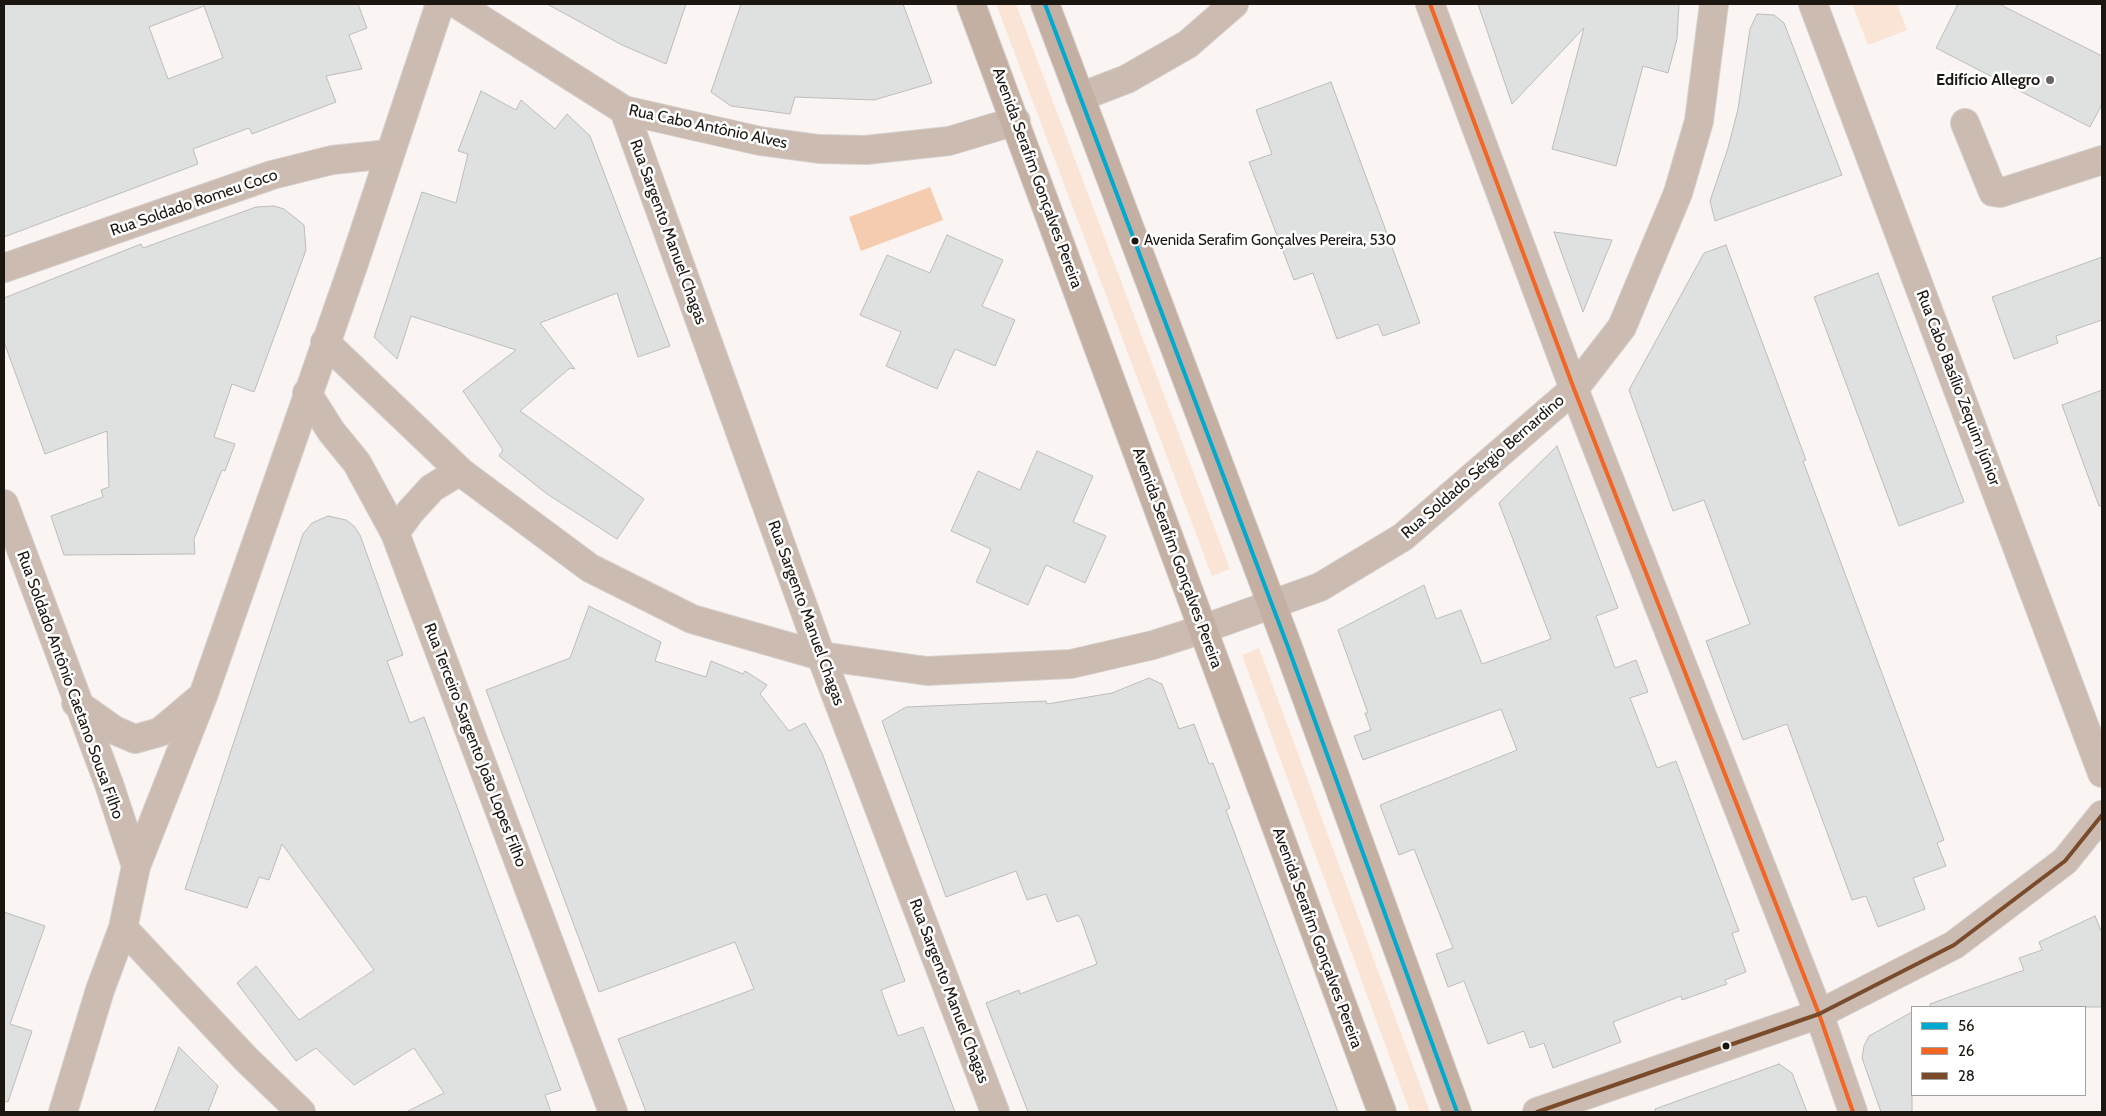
<!DOCTYPE html>
<meta charset="utf-8">
<style>
body{margin:0}
#map{position:relative;width:2106px;height:1116px;overflow:hidden;background:#faf5f2;font-family:Cabin,sans-serif}
canvas{display:block}
.frame{position:absolute;inset:0;border:5px solid #1c1611;pointer-events:none}
.legend{position:absolute;left:1911px;top:1006px;width:175px;height:90px;box-sizing:border-box;background:#fff;border:1px solid #a4a2a0;margin:0;padding:6px 9px;list-style:none;font-size:15px;color:#1c1611}
.legend li{display:flex;align-items:center;gap:10px;height:25px}
.legend b{width:25px;border:1px solid #a4a2a0}
</style>
<div id="map">
<canvas width="2106" height="1116"></canvas>
<div class="frame"></div>
<ul class="legend">
<li><b style="height:6px;background:#00a9ce"></b>56</li>
<li><b style="height:6px;background:#f26522"></b>26</li>
<li><b style="height:6px;background:#7a4b2a"></b>28</li>
</ul>
</div>
<script>
const c = document.querySelector('canvas').getContext('2d');
c.lineJoin = 'round';
function fillPath(path, color) { c.fillStyle = color; c.fill(path, 'evenodd'); }
const shape = rows => new Path2D(rows.map(r => 'M' + r).join(''));
function strokePath(path, color, width, dash) { c.strokeStyle = color; c.lineWidth = width; c.lineCap = dash ? 'butt' : 'round'; c.setLineDash(dash || []); c.stroke(path); }
function label(font, color, halo, rows, align = 'center') {
  c.font = font + ' Cabin,sans-serif'; c.lineWidth = 5; c.setLineDash([]); c.textBaseline = 'middle'; c.strokeStyle = halo; c.fillStyle = color; for (const [text, x, y, turn = 0] of rows) {
    c.save(); c.translate(x, y); c.rotate((+turn || 0) * Math.PI / 180); c.textAlign = isNaN(turn) ? turn : align; if (halo) c.strokeText(text, 0, 0); c.fillText(text, 0, 0); c.restore();
  }
}
const green = shape([
 [996,4,1016,4,1230,569,1212,576],
 [1852,4,1897,4,1907,30,1868,45],
 [1259,648,1430,1112,1410,1112,1242,655]
]);
const water = shape([
 [930,187,943,220,861,251,849,217]
]);
const building = shape([
 [4,4,358,4,367,28,349,35,362,69,326,76,336,102,252,134,249,128,193,149,198,164,4,237,4,4],
 [204,6,223,58,168,79,149,27,204,6],
 [547,4,686,4,666,64,622,45,547,4],
 [741,4,903,4,932,83,874,100,795,97,790,114,731,106,711,92,741,4],
 [1478,4,1679,4,1677,39,1668,73,1643,66,1616,166,1552,149,1584,28,1512,104,1478,4],
 [1958,4,1999,4,2102,56,2102,104,2090,127,1936,48,1958,4],
 [1757,14,1774,15,1784,23,1842,175,1715,221,1710,201,1728,148,1738,109,1750,29,1757,14],
 [1331,82,1420,323,1383,336,1378,324,1337,339,1313,273,1294,280,1249,162,1272,154,1256,110,1331,82],
 [481,91,516,110,521,100,555,129,567,114,590,136,670,346,638,357,617,293,540,323,575,369,570,368,520,411,644,499,617,539,547,494,499,456,503,450,463,391,516,350,411,316,397,359,374,337,422,192,456,203,468,154,458,151,481,91],
 [274,206,284,209,304,225,306,250,254,392,232,384,214,437,235,444,225,471,222,470,194,539,195,554,64,555,51,516,103,497,101,490,109,487,107,431,45,454,4,342,4,298,141,244,143,248,256,207,274,206],
 [1554,232,1612,240,1583,312,1554,232],
 [947,235,1003,260,982,306,1015,320,995,366,955,349,937,389,886,366,901,332,860,315,887,255,930,273,947,235],
 [1726,245,1806,460,1803,461,1944,840,1937,843,1946,866,1913,878,1925,909,1878,927,1866,896,1852,900,1787,724,1743,740,1706,641,1750,624,1704,500,1673,511,1629,390,1704,253,1726,245],
 [2102,257,2102,320,2056,336,2058,343,2014,359,1992,297,2102,257],
 [1878,273,1964,502,1899,526,1814,297,1878,273],
 [2102,390,2102,506,2099,506,2062,405,2102,390],
 [1557,446,1618,608,1596,616,1615,668,1636,660,1648,692,1630,698,1657,768,1676,761,1739,931,1732,933,1746,972,1725,980,1727,984,1682,1000,1681,996,1613,1022,1621,1042,1553,1068,1544,1043,1530,1048,1524,1031,1488,1044,1464,981,1448,987,1436,954,1453,948,1414,849,1399,855,1380,805,1517,750,1501,709,1363,760,1354,736,1371,730,1365,713,1368,713,1338,630,1424,585,1436,619,1461,610,1482,664,1551,639,1499,503,1557,446],
 [1037,451,1093,476,1073,522,1106,536,1085,583,1046,565,1028,605,976,582,991,549,951,531,978,471,1020,490,1037,451],
 [328,516,346,520,354,526,360,535,403,655,387,661,410,723,424,717,561,1090,545,1095,551,1112,406,1112,444,1093,414,1048,354,1085,316,1048,296,1061,237,983,256,966,299,1020,374,970,282,844,269,880,259,877,247,908,185,889,303,534,312,523,328,516],
 [589,606,661,642,655,661,706,677,711,661,743,674,745,671,767,685,760,694,789,731,805,723,822,753,905,981,881,990,898,1036,923,1027,955,1112,646,1112,618,1039,754,989,735,942,599,992,486,690,570,658,589,606],
 [1149,678,1162,684,1179,729,1194,724,1209,764,1213,763,1230,808,1226,810,1338,1112,1028,1112,986,1003,1019,990,1020,994,1097,964,1081,919,1078,915,1057,922,1046,894,1027,900,1016,871,946,897,882,721,906,707,1046,701,1047,704,1112,693,1149,678],
 [4,912,45,926,10,1024,32,1031,8,1102,4,1101,4,912],
 [2095,916,2102,933,2102,1007,1930,1007,1930,1004,2024,970,2019,958,2042,950,2039,942,2095,916],
 [1912,1012,1912,1112,1881,1112,1862,1058,1864,1046,1869,1036,1912,1012],
 [179,1047,218,1086,208,1112,154,1112,179,1047],
 [1779,1064,1792,1073,1807,1112,1655,1112,1655,1109,1779,1064]
]);
const minor = shape([
 [457,4,624,110,760,141,819,149,866,150,949,141,1016,121],
 [1430,4,1574,389,1819,1014,1853,1112],
 [1813,4,2102,773],
 [1080,97,1127,79,1188,44,1234,4],
 [624,110,821,656,995,1112],
 [1965,123,1993,192,2000,193,2102,160],
 [4,268,272,175,332,160,389,154],
 [325,342,462,473,590,568,692,619,821,656,927,671,1071,664,1153,645,1203,629,1320,587,1403,537,1574,389,1622,327,1678,193,1699,121,1714,4],
 [307,393,331,431,357,463,395,533,613,1112],
 [4,504,109,784,136,866],
 [395,533,410,512,432,488,455,474,462,473],
 [76,703,114,730,135,739,160,732,199,699],
 [123,928,246,1059,301,1112],
 [63,1112,100,990,123,928,136,866,203,696,353,266,440,4],
 [1537,1112,1819,1014,1954,945,2065,861,2102,815]
]);
const major = shape([
 [971,4,1382,1112],
 [1045,4,1288,647,1457,1112]
]);
const bus1 = shape([
 [1045,4,1288,647,1457,1112]
]);
const bus2 = shape([
 [1430,4,1574,389,1819,1014,1853,1112]
]);
const bus3 = shape([
 [1537,1112,1819,1014,1954,945,2065,861,2102,815]
]);
const markers = [
 [2050,80,5,"#6a6460"],
 [1135,241,4.5,"#1c1611"],
 [1726,1046,4.5,"#1c1611"]
];
const busNames = [
 ["Avenida Serafim Gonçalves Pereira, 530",1144,241]
];
const poiNames = [
 ["Edifício Allegro",2040,80]
];
const streetNames = [
 ["Rua Cabo Antônio Alves",708,127,12],
 ["Avenida Serafim Gonçalves Pereira",1037,178,70],
 ["Rua Soldado Romeu Coco",194,203,-19],
 ["Rua Sargento Manuel Chagas",668,232,70],
 ["Rua Cabo Basílio Zequim Júnior",1958,388,69],
 ["Rua Soldado Sérgio Bernardino",1483,467,-41],
 ["Avenida Serafim Gonçalves Pereira",1177,558,70],
 ["Rua Sargento Manuel Chagas",806,613,70],
 ["Rua Soldado Antônio Caetano Sousa Filho",70,685,70],
 ["Rua Terceiro Sargento João Lopes Filho",475,745,69],
 ["Avenida Serafim Gonçalves Pereira",1317,938,70],
 ["Rua Sargento Manuel Chagas",949,991,69]
];
fillPath(green, '#fae4d6');
fillPath(water, '#f6ccb1');
fillPath(building, '#dee1df');
strokePath(building, '#bbbdbc', 1);
strokePath(minor, '#d6d1cf', 30);
strokePath(major, '#d6d1cf', 30);
strokePath(minor, '#cbbbb1', 28);
strokePath(major, '#c3b0a3', 28);
strokePath(bus1, '#00a9ce', 4);
strokePath(bus2, '#f26522', 4);
strokePath(bus3, '#7a4b2a', 4);
for (const [x, y, r, color] of markers) { const dot = new Path2D(); dot.arc(x, y, r, 0, 2 * Math.PI); c.fillStyle = color; c.fill(dot); strokePath(dot, '#fff', 2); }
label('15px', '#1c1611', '#fff', busNames, 'left');
label('bold 16px', '#1c1611', '#fff', poiNames, 'right');
label('16px', '#1c1611', '#fff', streetNames);
</script>
